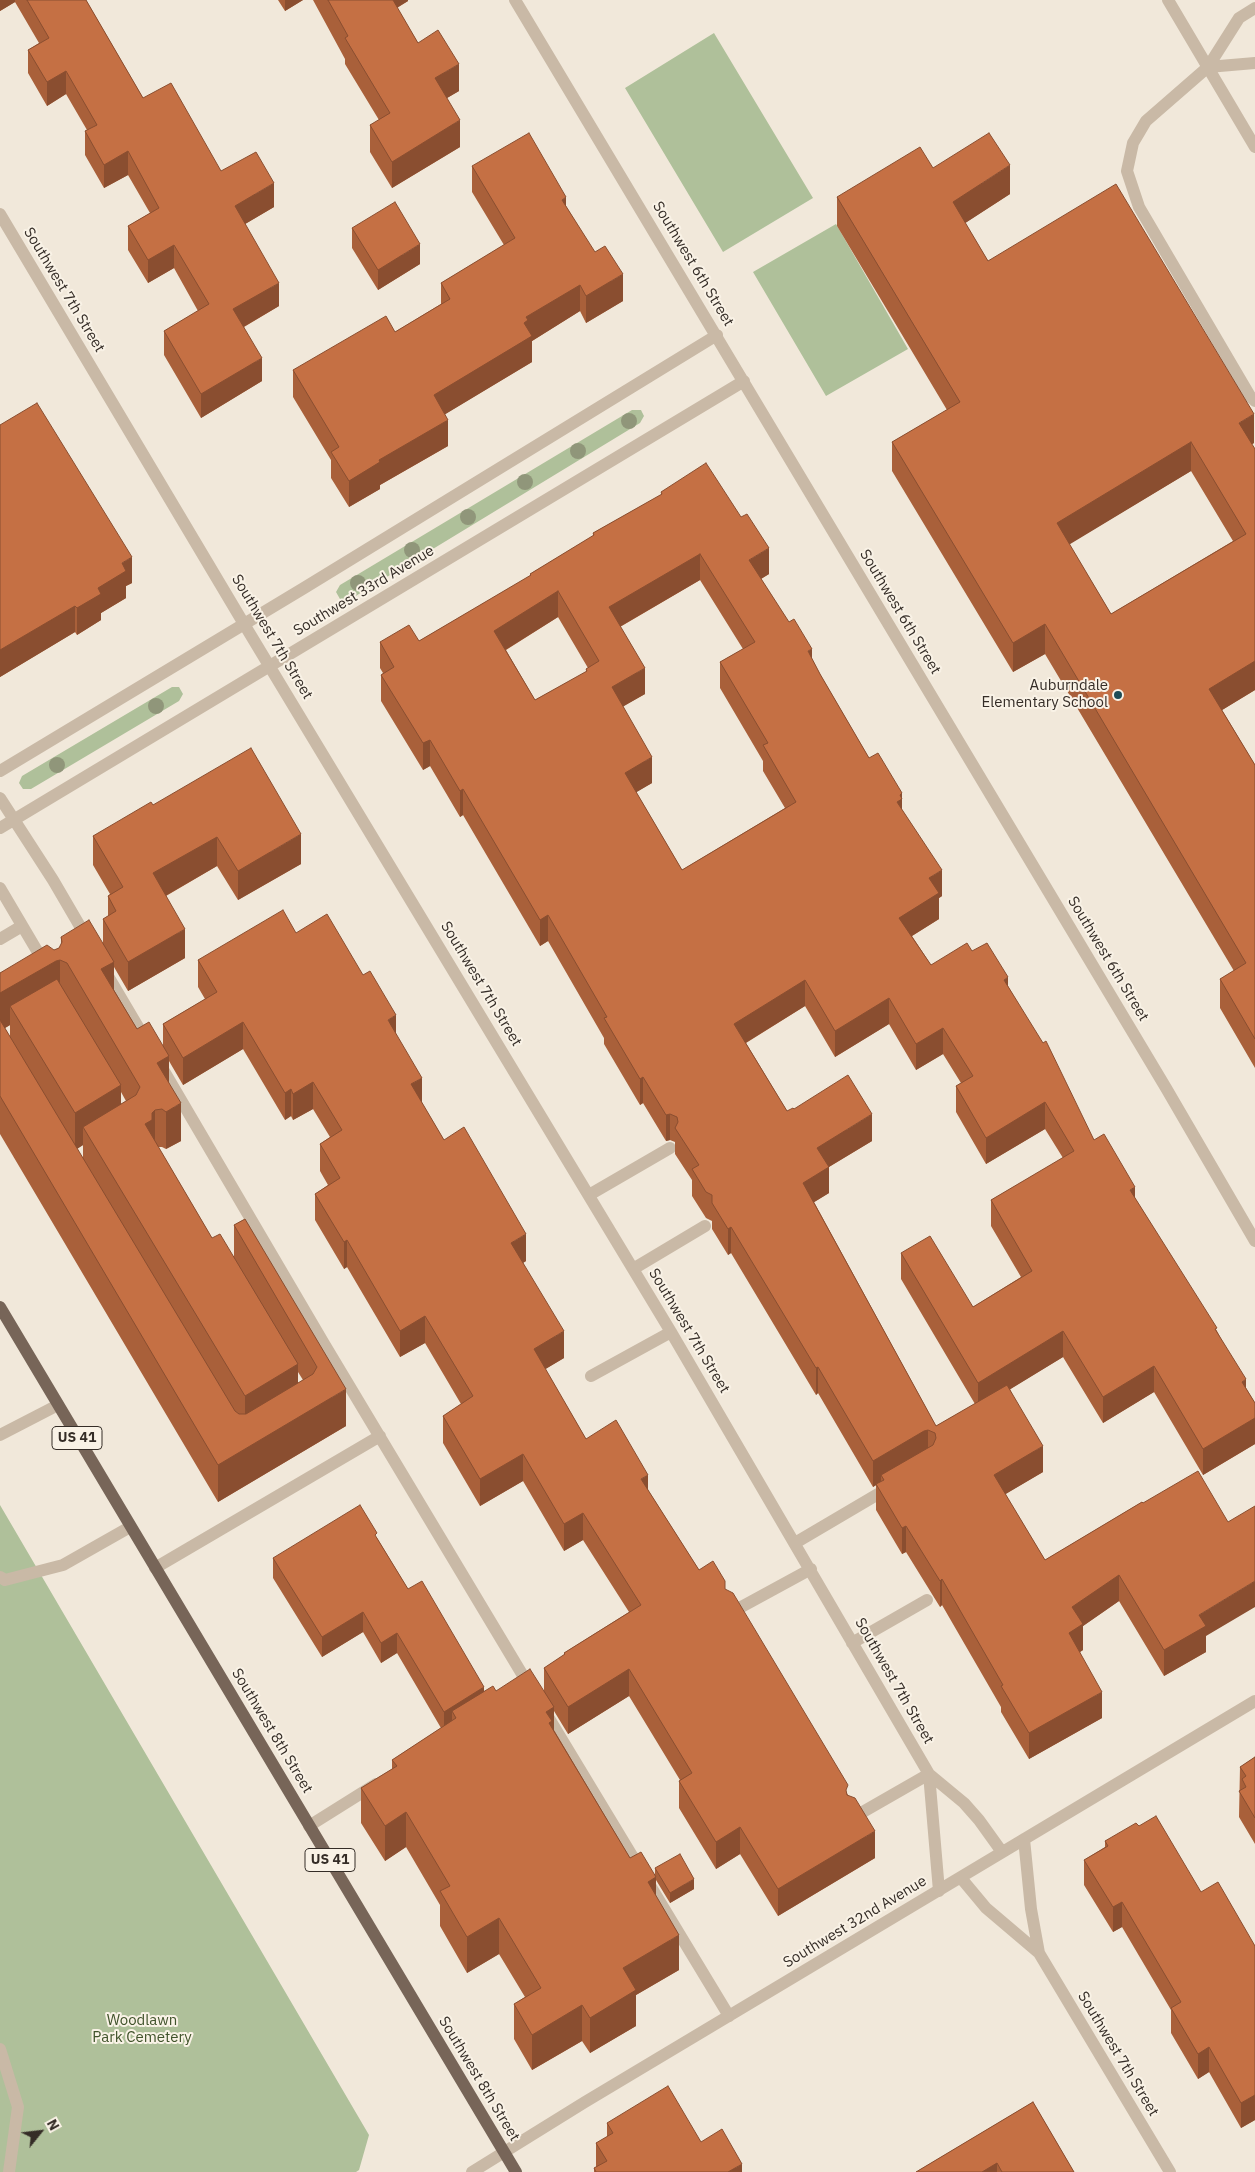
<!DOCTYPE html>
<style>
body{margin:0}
#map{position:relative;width:1255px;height:2172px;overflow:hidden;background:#f1e8da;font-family:"IBM Plex Sans",sans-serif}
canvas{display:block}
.north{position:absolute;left:15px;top:2107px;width:50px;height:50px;-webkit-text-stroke:4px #f9f2e6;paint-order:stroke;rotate:61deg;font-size:14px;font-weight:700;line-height:20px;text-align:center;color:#352d27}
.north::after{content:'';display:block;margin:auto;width:18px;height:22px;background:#352d27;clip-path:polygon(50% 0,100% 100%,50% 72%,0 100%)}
</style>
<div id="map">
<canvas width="1255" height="2172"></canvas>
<div class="north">N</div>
</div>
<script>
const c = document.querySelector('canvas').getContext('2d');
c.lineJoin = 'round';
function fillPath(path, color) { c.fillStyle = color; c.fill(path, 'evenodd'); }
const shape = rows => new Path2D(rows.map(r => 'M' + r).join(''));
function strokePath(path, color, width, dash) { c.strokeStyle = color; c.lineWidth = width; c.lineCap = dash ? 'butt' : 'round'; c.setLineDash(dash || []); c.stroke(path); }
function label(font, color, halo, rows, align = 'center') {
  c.font = font + ' "IBM Plex Sans",sans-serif'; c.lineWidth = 4; c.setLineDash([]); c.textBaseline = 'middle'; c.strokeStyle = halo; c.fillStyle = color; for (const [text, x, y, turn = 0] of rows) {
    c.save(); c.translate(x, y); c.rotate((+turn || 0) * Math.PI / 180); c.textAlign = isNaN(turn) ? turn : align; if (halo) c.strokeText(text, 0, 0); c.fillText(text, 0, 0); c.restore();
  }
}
const green = shape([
 [714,33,813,198,723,252,625,88],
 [836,224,908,349,826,396,753,272],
 [632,410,641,410,644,416,640,423,349,600,340,599,336,592,340,585],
 [172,687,179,687,183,694,179,701,31,789,23,789,19,783,22,776],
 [0,1505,369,2135,359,2170,356,2172,0,2172]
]);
const minor = shape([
 [515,0,1166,1088,1255,1241],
 [1168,0,1255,147],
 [1255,8,1239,18,1208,67,1146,121,1133,143,1127,171,1139,207,1250,396,1255,401],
 [1208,67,1255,63],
 [0,214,244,624,671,1332,929,1774,964,1803,979,1820,1002,1852],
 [0,771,304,588,717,335],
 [0,798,53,880,88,940],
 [0,828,744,381],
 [0,888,46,966],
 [0,939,22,926],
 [105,971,147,1042],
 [161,1066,323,1342,531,1689],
 [589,1195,670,1148],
 [633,1269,705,1226],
 [591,1376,671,1332],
 [0,1435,58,1405],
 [795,1543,890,1487],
 [155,1568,380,1436],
 [0,1577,5,1580,63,1565,130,1527],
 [732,1612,811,1569],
 [852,1643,927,1600],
 [544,1710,729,2016],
 [929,1774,939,1891],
 [854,1817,929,1774],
 [309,1826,376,1784],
 [1024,1839,1031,1909,1039,1953],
 [961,1878,986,1908,1039,1953,1170,2172],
 [0,2049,18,2107,9,2172],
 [472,2172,585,2102,1255,1701]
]);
const major = shape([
 [0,1307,516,2172]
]);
const trees = [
 [629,421],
 [578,451],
 [525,482],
 [468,517],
 [412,550],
 [358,583],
 [156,706],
 [57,765]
];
const wall = shape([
 [0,0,86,0,143,98,221,171,274,207,245,224,279,306,244,327,262,381,201,418,164,355,164,331,198,311,174,268,148,283,128,250,128,226,150,213,128,175,104,188,85,155,85,131,87,130,66,94,47,106,28,73,28,50,39,43,15,2,0,11],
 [278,0,303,0,285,11],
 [313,0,408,0,408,1,397,8,418,43,459,91,447,98,460,147,392,188,370,152,370,125,379,120,345,64,345,59],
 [472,166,566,206,623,301,586,323,580,311,532,341,532,362,445,414,448,446,380,485,380,489,349,507,331,478,331,460,293,397,293,370,395,332,441,304,441,283,504,245,472,192],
 [933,168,1010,194,965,223,988,261,1254,443,1252,444,1255,690,1222,710,1255,765,1255,1068,1220,1008,1220,979,1234,971,1045,654,1013,672,892,471,892,442,947,410,837,226,837,197],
 [1191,471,1233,541,1111,614,1069,544],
 [352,228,420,264,378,290,352,248],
 [0,425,132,583,126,586,126,598,101,613,101,620,77,635,75,632,0,677],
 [661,492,769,574,761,579,812,659,820,674,869,758,902,810,942,896,939,898,939,919,912,936,931,965,972,951,1008,986,1094,1140,1135,1198,1217,1331,1246,1388,1255,1403,1255,1444,1203,1475,1154,1392,1103,1423,1063,1357,1010,1389,1043,1472,1005,1494,1045,1560,1142,1502,1206,1636,1206,1652,1164,1676,1119,1601,1083,1626,1083,1650,1080,1652,1102,1718,1029,1759,1001,1712,1001,1707,942,1605,940,1607,906,1552,902,1554,876,1510,876,1485,873,1487,818,1393,816,1395,731,1253,728,1255,712,1229,712,1221,706,1218,692,1196,692,1180,675,1154,675,1142,670,1140,666,1141,643,1103,640,1105,604,1044,604,1038,548,941,540,946,463,815,460,817,430,766,423,770,381,701,381,675,383,673,380,668,380,642,419,641,530,576,530,574,593,536,593,533,661,495],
 [700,580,743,649,720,662,720,688,763,761,763,771,785,808,682,870,636,792,652,783,623,706,645,694,620,627],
 [558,617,588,668,586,669,586,672,535,700,506,650],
 [805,1006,835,1057,889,1024,916,1070,943,1054,961,1083,956,1086,956,1112,986,1164,1045,1129,1063,1158,991,1200,991,1226,1021,1277,973,1307,901,1253,901,1279,975,1404,936,1426,814,1202,829,1193,829,1167,872,1141,794,1109,787,1111,746,1043],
 [153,805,301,864,238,900,217,866,166,896,185,958,128,991,114,967,114,990,137,1029,163,1046,163,1024,205,999,198,987,198,960,296,933,396,1035,422,1103,444,1140,526,1261,523,1263,564,1358,545,1369,586,1439,648,1490,699,1570,725,1589,848,1795,875,1858,778,1916,740,1854,716,1869,679,1808,679,1781,680,1780,629,1696,568,1734,554,1711,554,1730,630,1858,655,1875,655,1868,694,1889,670,1903,656,1880,656,1897,679,1970,636,1995,636,2026,590,2053,582,2041,532,2070,514,2039,514,2004,525,1997,499,1954,467,1973,440,1926,440,1905,406,1847,385,1861,361,1823,361,1788,392,1769,392,1760,441,1728,397,1653,381,1663,363,1632,322,1657,273,1578,273,1558,377,1538,408,1589,484,1691,544,1691,544,1668,564,1655,564,1653,629,1612,583,1540,564,1551,523,1481,480,1506,443,1443,443,1416,461,1404,425,1343,400,1357,347,1267,344,1269,315,1220,315,1194,328,1185,320,1171,320,1144,330,1137,313,1109,293,1120,291,1116,285,1120,243,1049,183,1085,169,1061,169,1083,181,1141,166,1149,162,1147,158,1147,212,1238,234,1257,234,1225,245,1219,346,1426,218,1502,0,1134,0,973,54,950,59,948,61,945,61,937,103,943,103,919,108,916,108,896,110,894,93,865,93,836],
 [10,1025,10,1037,5,1028],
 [121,1092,126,1101,121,1104],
 [83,1145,83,1158,77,1149],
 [298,1372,303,1380,298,1383],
 [1255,1757,1255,1844,1239,1817,1240,1767],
 [1139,1826,1201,1892,1255,1946,1255,2120,1241,2128,1209,2072,1198,2079,1171,2033,1171,2010,1122,1927,1113,1932,1084,1885,1084,1860,1105,1847,1105,1841],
 [1033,2102,1074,2172,916,2172],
 [607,2123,701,2142,742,2172,594,2172,594,2168,596,2167,596,2143,607,2137]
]);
const shadedWall = shape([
 [0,0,15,0,15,2,0,11],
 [285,0,303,0,285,11],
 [386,0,408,0,408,1,386,14],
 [459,64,459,91,435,105,435,78],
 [66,71,66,94,47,106,47,82],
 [460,120,460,147,392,188,392,162],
 [128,151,128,175,104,188,104,165],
 [1010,165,1010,194,953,231,953,202],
 [274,183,274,207,235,230,235,206],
 [566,197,566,224,562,200],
 [420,244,420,264,378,290,378,270],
 [174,245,174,268,148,283,148,260],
 [623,274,623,301,586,323,586,296],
 [279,283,279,306,233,333,233,309],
 [580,285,580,311,532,341,532,362,434,421,434,395,524,323,526,317],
 [262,358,262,381,201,418,201,394],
 [1254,414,1254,443,1239,452,1239,423],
 [448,420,448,446,380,485,380,489,349,507,349,481,379,460],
 [1191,442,1191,471,1057,552,1057,523],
 [769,548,769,574,749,586,749,560],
 [700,554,700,580,609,633,609,607],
 [132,557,132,583,126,586,126,598,101,613,101,620,77,635,77,608,98,588,122,563],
 [558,591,558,617,494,657,494,631],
 [75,606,75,632,0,677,0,650],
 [1045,624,1045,654,1013,672,1013,643],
 [812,649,812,675,808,651],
 [1255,661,1255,690,1209,718,1209,689],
 [645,668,645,694,612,713,612,687],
 [430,740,430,766,423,770,423,743],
 [652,757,652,783,625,799,625,773],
 [463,789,463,815,460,817,460,791],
 [902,793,902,819,897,802,900,795],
 [301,834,301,864,238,900,238,871],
 [217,837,217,866,153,903,153,873],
 [942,870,942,896,939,898,939,919,899,944,899,918,929,878],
 [548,915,548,941,540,946,540,920],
 [185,929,185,958,128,991,128,962],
 [60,960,60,997,10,1006,10,1025,0,1031,0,993,56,961],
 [114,962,114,999,101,969],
 [1008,977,1008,1003,1004,980],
 [805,980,805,1006,734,1050,734,1024],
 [889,998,889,1024,835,1057,835,1031],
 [396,1015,396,1042,388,1020],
 [243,1022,243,1049,183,1085,183,1058],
 [943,1028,943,1054,916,1070,916,1044],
 [169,1056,169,1093,157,1063],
 [643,1077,643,1103,640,1105,640,1079],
 [422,1078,422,1105,411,1084],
 [313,1082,313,1109,293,1120,293,1094],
 [121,1085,121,1122,83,1127,83,1145,75,1150,75,1113],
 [291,1089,291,1116,285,1120,285,1093],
 [1045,1102,1045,1129,986,1164,986,1138],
 [181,1103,181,1141,166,1149,166,1112],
 [155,1110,155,1147,145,1124,152,1113],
 [670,1114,670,1140,666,1141,666,1115],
 [872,1114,872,1141,817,1174,817,1148],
 [829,1167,829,1193,803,1209,803,1183],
 [1135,1187,1135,1213,1130,1190],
 [731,1227,731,1253,728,1255,728,1229],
 [526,1234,526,1261,511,1270,511,1243],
 [347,1240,347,1267,344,1269,344,1242],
 [425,1316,425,1343,400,1357,400,1331],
 [564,1331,564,1358,534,1376,534,1349],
 [1063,1331,1063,1357,978,1409,978,1383],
 [298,1364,298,1401,245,1433,245,1396],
 [1154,1366,1154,1392,1103,1423,1103,1397],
 [818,1367,818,1393,816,1395,816,1368],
 [1246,1379,1246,1405,1242,1382],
 [346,1389,346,1426,218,1502,218,1465],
 [1255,1418,1255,1444,1203,1475,1203,1449],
 [928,1430,928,1456,884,1480,881,1475,881,1482,873,1487,873,1461,924,1431],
 [1043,1446,1043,1472,994,1501,994,1475],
 [523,1454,523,1481,480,1506,480,1479],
 [648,1475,648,1501,641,1479],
 [583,1513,583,1540,564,1551,564,1524],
 [906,1526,906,1552,902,1554,902,1528],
 [1119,1575,1119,1601,1083,1626,1083,1650,1069,1659,1069,1633,1072,1607],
 [942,1579,942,1605,940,1607,940,1581],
 [1255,1581,1255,1607,1206,1636,1206,1652,1164,1676,1164,1650,1199,1615],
 [363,1612,363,1632,322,1657,322,1637],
 [397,1633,397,1653,381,1663,381,1643],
 [629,1669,629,1696,568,1734,568,1707],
 [484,1687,484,1707,456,1718,452,1711,452,1727,444,1732,444,1712],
 [1102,1692,1102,1718,1029,1759,1029,1733],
 [554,1707,554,1742,546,1712],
 [406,1812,406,1847,385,1861,385,1826],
 [740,1827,740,1854,716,1869,716,1842],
 [875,1831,875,1858,778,1916,778,1889],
 [656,1877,656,1912,648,1882],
 [694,1879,694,1889,670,1903,670,1893],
 [1122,1902,1122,1927,1113,1932,1113,1907],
 [499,1918,499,1954,467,1973,467,1937],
 [679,1935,679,1970,636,1995,636,2026,590,2053,590,2018,623,1968],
 [582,2005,582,2041,532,2070,532,2035],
 [1209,2047,1209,2072,1198,2079,1198,2054],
 [1255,2095,1255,2120,1241,2128,1241,2103],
 [997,2163,997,2172,982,2172],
 [742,2164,742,2172,728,2172]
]);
const building = shape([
 [27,0,86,0,143,98,171,83,221,171,256,152,274,183,235,206,279,283,233,309,262,358,201,394,164,331,209,304,174,245,148,260,128,226,159,208,128,151,104,165,85,131,97,125,66,71,47,82,28,50,49,38,27,0],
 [328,0,393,0,418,43,438,30,459,64,435,78,460,120,392,162,370,125,390,113,345,38,348,36,328,0],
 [529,133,566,197,562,200,595,252,605,246,623,274,586,296,580,285,526,317,528,320,524,323,532,336,434,395,448,420,379,460,380,462,349,481,331,452,339,447,293,370,386,316,395,332,450,299,441,283,515,238,472,166,529,133],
 [989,133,1010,165,953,202,988,261,1116,184,1254,414,1239,423,1255,449,1255,661,1209,689,1255,765,1255,1039,1220,979,1246,963,1045,624,1013,643,892,442,960,402,837,197,920,147,933,168,989,133],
 [1191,442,1246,534,1111,614,1057,523,1191,442],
 [395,202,420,244,378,270,352,228,395,202],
 [37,403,132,557,122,563,126,571,98,588,101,594,77,608,75,606,0,650,0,425,37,403],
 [706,463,741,517,747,514,769,548,749,560,789,622,794,619,812,649,808,651,820,674,869,758,878,753,902,793,900,795,902,799,897,802,942,870,929,878,939,893,899,918,931,965,967,943,972,951,987,943,1008,977,1004,980,1043,1043,1046,1041,1094,1140,1104,1134,1135,1187,1130,1190,1217,1328,1215,1329,1246,1379,1242,1382,1255,1403,1255,1418,1203,1449,1154,1366,1103,1397,1063,1331,978,1383,901,1253,930,1236,973,1307,1032,1271,991,1200,1074,1151,1045,1102,986,1138,956,1086,973,1076,943,1028,916,1044,889,998,835,1031,805,980,734,1024,787,1111,793,1108,794,1109,848,1075,872,1114,817,1148,829,1167,803,1183,936,1426,1007,1385,1043,1446,994,1475,1045,1560,1142,1502,1143,1503,1198,1471,1228,1522,1255,1506,1255,1581,1199,1615,1206,1626,1164,1650,1119,1575,1072,1607,1083,1624,1069,1633,1102,1692,1029,1733,1001,1686,1003,1685,942,1579,940,1581,906,1526,902,1528,876,1484,884,1480,881,1475,933,1445,936,1438,935,1433,928,1430,924,1431,873,1461,818,1367,816,1368,731,1227,728,1229,712,1203,712,1195,706,1192,692,1169,699,1165,675,1128,678,1122,677,1117,670,1114,666,1115,643,1077,640,1079,604,1018,607,1017,548,915,540,920,463,789,460,791,430,740,423,743,381,675,394,667,380,642,409,625,419,641,531,575,530,574,594,535,593,533,662,494,661,492,706,463],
 [700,554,755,642,720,662,768,743,763,745,796,802,682,870,625,773,652,757,612,687,645,668,609,607,700,554],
 [558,591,599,661,586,669,587,671,535,700,494,631,558,591],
 [251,748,301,834,238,871,217,837,153,873,185,929,128,962,103,919,116,911,108,896,123,887,93,836,151,802,153,805,251,748],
 [283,910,296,933,327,914,363,975,370,971,396,1015,388,1020,422,1078,411,1084,444,1140,464,1127,526,1234,511,1243,564,1331,534,1349,586,1439,616,1420,648,1475,641,1479,699,1570,713,1561,725,1581,725,1589,733,1593,848,1785,846,1790,847,1795,855,1798,875,1831,778,1889,740,1827,716,1842,679,1781,692,1773,629,1669,568,1707,544,1668,565,1654,564,1653,641,1605,583,1513,564,1524,523,1454,480,1479,443,1416,473,1396,425,1316,400,1331,347,1240,344,1242,315,1194,340,1178,320,1144,342,1130,313,1082,293,1094,291,1089,285,1093,243,1022,183,1058,163,1024,217,992,198,960,283,910],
 [89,920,114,962,101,969,137,1029,149,1022,169,1056,157,1063,181,1103,166,1112,162,1109,155,1110,152,1113,152,1120,145,1124,212,1238,220,1234,298,1364,245,1396,83,1127,136,1095,140,1087,67,963,60,960,56,961,0,993,0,973,47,945,54,950,59,948,62,942,61,937,89,920],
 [57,979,121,1085,75,1113,10,1006,57,979],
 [0,1020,235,1411,239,1414,246,1414,313,1374,317,1367,234,1225,245,1219,346,1389,218,1465,0,1096,0,1020],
 [360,1505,377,1533,375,1535,408,1589,422,1581,484,1687,444,1712,397,1633,381,1643,363,1612,322,1637,273,1558,360,1505],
 [530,1669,554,1707,546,1712,552,1721,549,1723,630,1858,641,1852,656,1877,648,1882,679,1935,623,1968,636,1990,590,2018,582,2005,532,2035,514,2004,541,1988,499,1918,467,1937,440,1891,450,1886,406,1812,385,1826,361,1788,397,1766,392,1760,456,1718,452,1711,493,1686,496,1691,530,1669],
 [1255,1757,1255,1818,1239,1791,1246,1787,1242,1779,1246,1776,1240,1767,1255,1757],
 [1156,1816,1201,1892,1218,1882,1255,1946,1255,2095,1241,2103,1209,2047,1198,2054,1171,2008,1181,2002,1122,1902,1113,1907,1084,1860,1108,1846,1105,1841,1136,1823,1139,1826,1156,1816],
 [680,1854,694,1879,670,1893,655,1868,680,1854],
 [668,2086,701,2142,722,2129,742,2164,728,2172,596,2172,594,2168,607,2161,596,2143,613,2133,607,2123,668,2086],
 [1033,2102,1074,2172,1002,2172,997,2163,982,2172,916,2172,1033,2102]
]);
const markers = [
 [1118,695,5,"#1d4c56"]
];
const shields = [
 [77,1438,50],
 [330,1860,50]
];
const shieldNames = [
 ["US 41",77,1438],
 ["US 41",330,1860]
];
const streetNames = [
 ["Southwest 6th Street",693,264,59],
 ["Southwest 7th Street",64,290,59],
 ["Southwest 33rd Avenue",364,591,-31],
 ["Southwest 6th Street",900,612,59],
 ["Southwest 7th Street",272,637,59],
 ["Southwest 6th Street",1108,959,59],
 ["Southwest 7th Street",481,984,59],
 ["Southwest 7th Street",689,1331,59],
 ["Southwest 7th Street",894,1681,60],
 ["Southwest 8th Street",272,1731,59],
 ["Southwest 32nd Avenue",855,1922,-31],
 ["Southwest 7th Street",1118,2054,59],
 ["Southwest 8th Street",479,2079,59]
];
const poiNames = [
 ["Auburndale",1108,686],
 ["Elementary School",1108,703]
];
const parkNames = [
 ["Woodlawn",142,2021],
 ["Park Cemetery",142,2038]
];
fillPath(green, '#afc09a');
strokePath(minor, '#c9b9a6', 12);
strokePath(major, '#776558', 12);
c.fillStyle = '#90967a';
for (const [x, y] of trees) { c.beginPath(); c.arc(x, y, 8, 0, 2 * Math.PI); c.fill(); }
fillPath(wall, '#a9603a');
fillPath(shadedWall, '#8a4e30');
fillPath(building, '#c57044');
strokePath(building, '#8a4e30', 1);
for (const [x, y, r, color] of markers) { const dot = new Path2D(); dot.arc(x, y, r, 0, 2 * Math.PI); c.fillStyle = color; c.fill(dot); strokePath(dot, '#f9f2e6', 2); }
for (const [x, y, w] of shields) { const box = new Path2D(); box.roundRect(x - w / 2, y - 11.5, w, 23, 4); c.fillStyle = '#f9f2e6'; c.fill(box); strokePath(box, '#352d27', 1); }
label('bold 14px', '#352d27', null, shieldNames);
label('15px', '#352d27', '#f9f2e6', streetNames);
label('15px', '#352d27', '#f9f2e6', poiNames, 'right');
label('15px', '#40532b', '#f9f2e6', parkNames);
</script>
